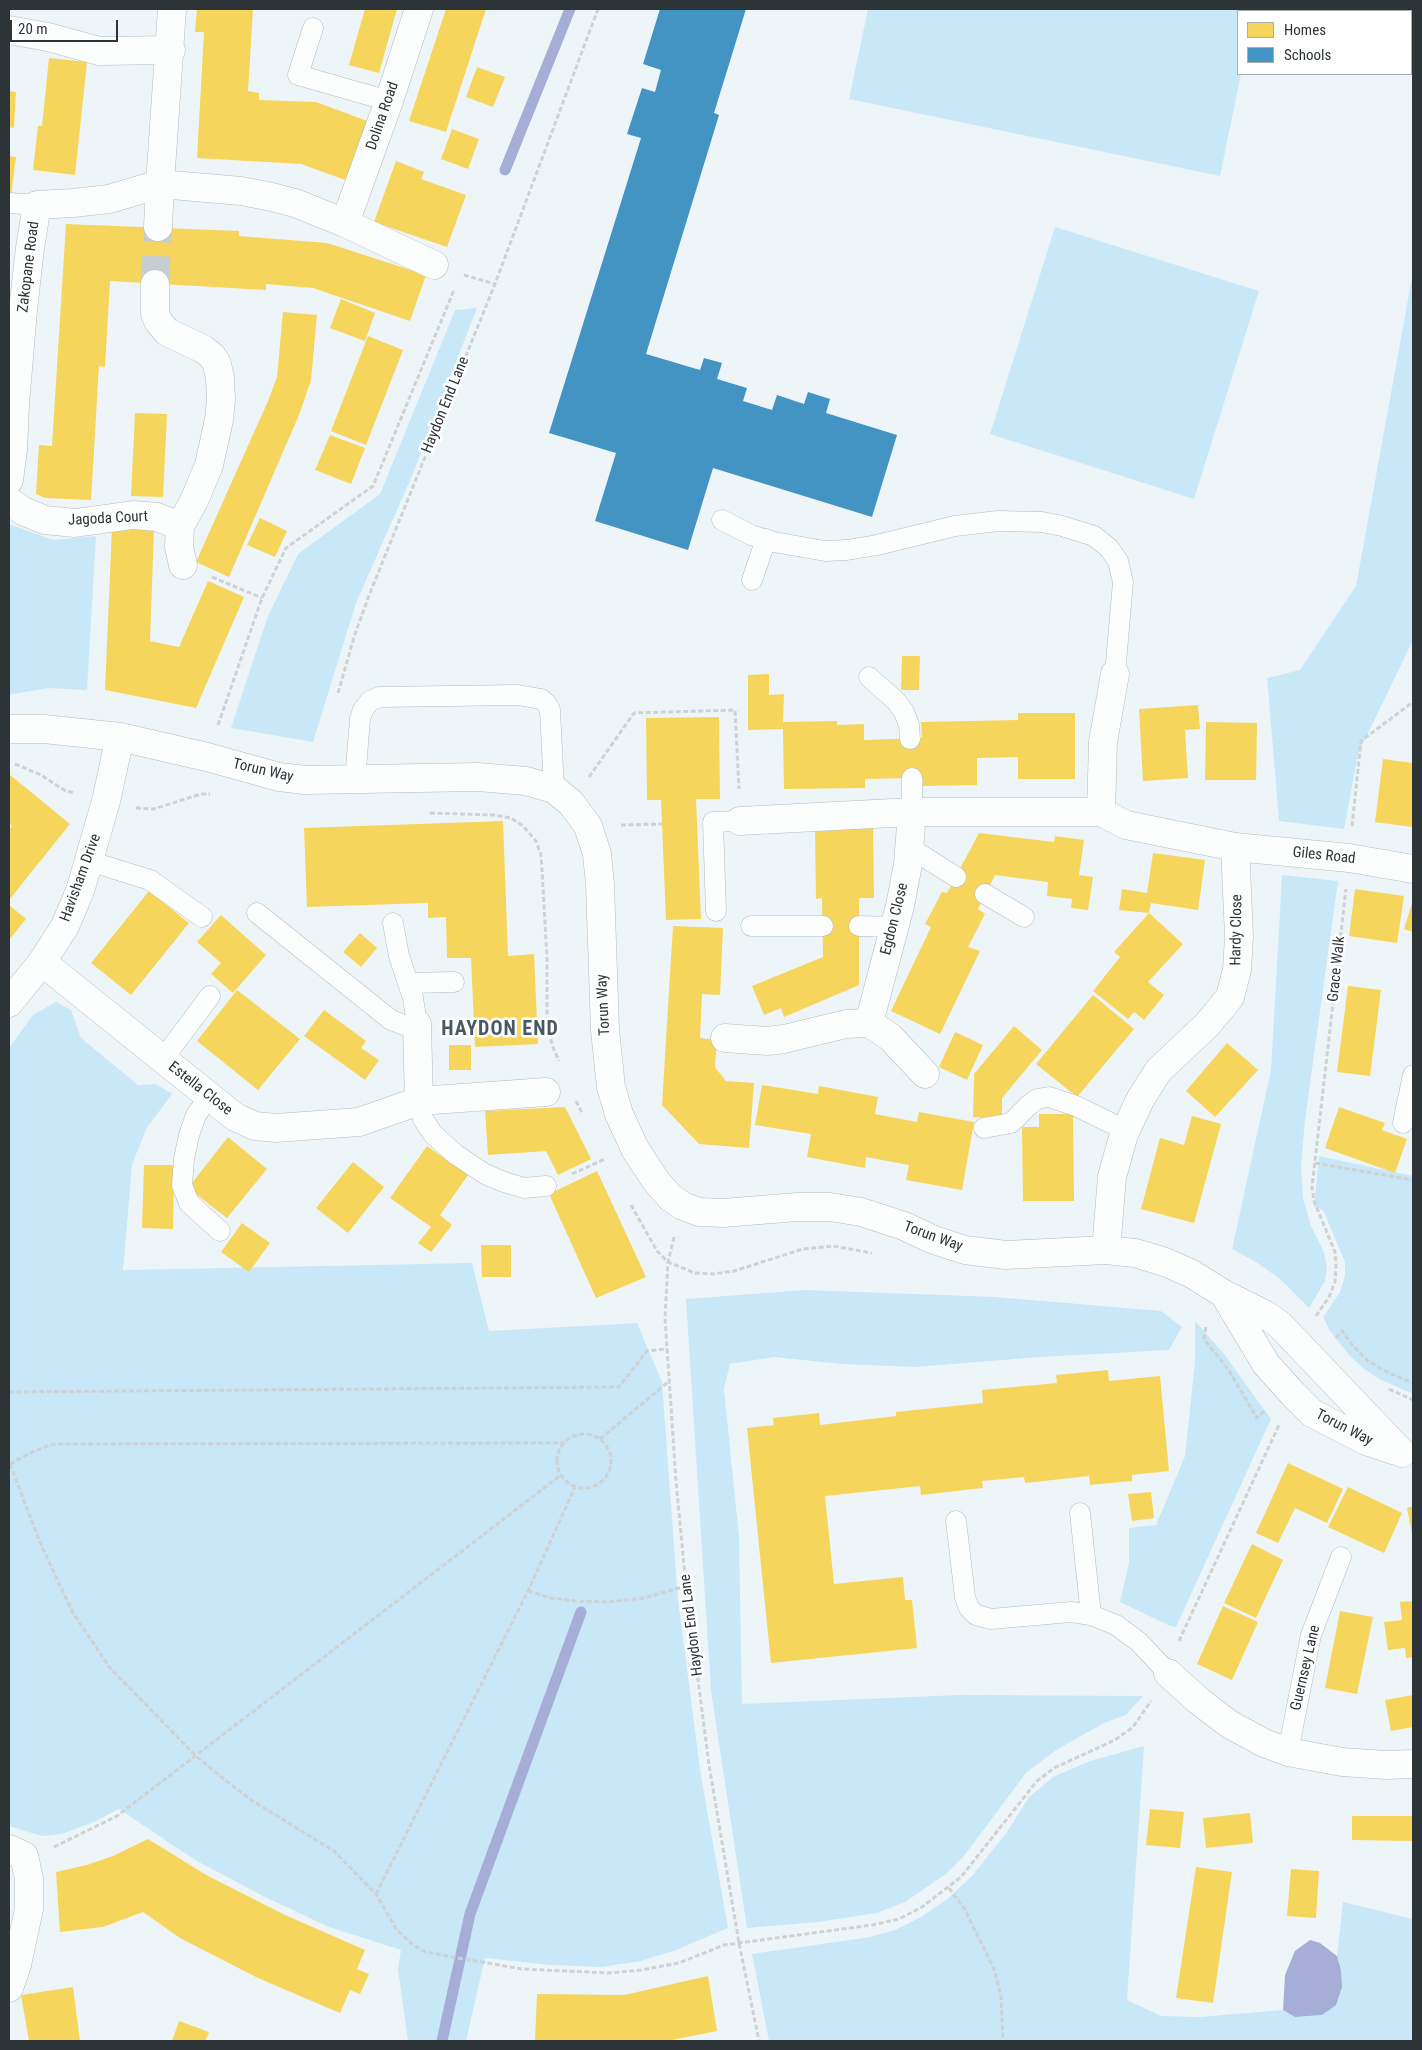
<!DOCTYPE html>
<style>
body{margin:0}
#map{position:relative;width:1422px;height:2050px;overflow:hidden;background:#eef5f8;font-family:"Roboto Condensed",sans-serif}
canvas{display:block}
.frame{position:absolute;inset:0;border:10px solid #2c3438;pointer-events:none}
.legend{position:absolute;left:1237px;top:10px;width:175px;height:65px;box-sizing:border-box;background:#fff;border:1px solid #abaeaf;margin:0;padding:6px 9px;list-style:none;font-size:15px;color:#2c3438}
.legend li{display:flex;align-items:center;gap:10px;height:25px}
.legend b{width:25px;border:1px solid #abaeaf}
.scale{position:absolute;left:10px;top:20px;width:108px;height:22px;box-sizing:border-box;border:2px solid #2c3438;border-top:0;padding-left:6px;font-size:15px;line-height:18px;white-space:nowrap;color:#2c3438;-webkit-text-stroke:4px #fff;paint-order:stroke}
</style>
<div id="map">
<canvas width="1422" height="2050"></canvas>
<div class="frame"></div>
<ul class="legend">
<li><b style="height:14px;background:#f6d55c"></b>Homes</li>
<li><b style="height:14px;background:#4393c3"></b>Schools</li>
</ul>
<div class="scale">20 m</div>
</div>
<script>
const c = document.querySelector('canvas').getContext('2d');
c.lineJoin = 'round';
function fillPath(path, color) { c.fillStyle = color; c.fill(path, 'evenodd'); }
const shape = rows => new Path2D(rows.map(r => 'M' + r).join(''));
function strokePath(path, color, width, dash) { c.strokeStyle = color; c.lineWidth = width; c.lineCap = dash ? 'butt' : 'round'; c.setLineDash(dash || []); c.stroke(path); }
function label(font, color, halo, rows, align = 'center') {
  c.font = font + ' "Roboto Condensed",sans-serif'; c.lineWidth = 5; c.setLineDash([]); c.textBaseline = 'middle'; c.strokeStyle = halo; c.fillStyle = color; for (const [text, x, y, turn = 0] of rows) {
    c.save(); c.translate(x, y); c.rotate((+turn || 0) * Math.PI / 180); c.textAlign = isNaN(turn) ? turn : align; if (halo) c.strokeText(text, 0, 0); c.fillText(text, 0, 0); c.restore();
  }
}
const green = shape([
 [868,9,1255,9,1254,11,1238,11,1238,74,1241,74,1220,176,849,99],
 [1055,227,1259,291,1194,499,990,434],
 [1413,272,1413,640,1358,754,1344,829,1279,821,1267,678,1300,670,1356,586],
 [477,308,412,476,356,603,313,742,231,728,268,616,298,554,380,494,455,310],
 [9,524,53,540,96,536,87,690,48,688,9,695],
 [1282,875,1338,881,1305,1120,1301,1165,1303,1198,1311,1226,1324,1252,1327,1267,1325,1281,1309,1308,1280,1279,1256,1262,1232,1249,1271,1070],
 [56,1002,71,1010,81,1038,138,1085,156,1084,172,1094,146,1129,132,1165,123,1270,472,1263,489,1331,637,1323,662,1382,678,1600,701,1776,728,1928,676,1950,641,1961,601,1967,551,1965,485,1958,466,2041,408,2041,398,1969,401,1950,329,1927,263,1896,195,1860,119,1809,96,1821,62,1834,42,1836,9,1826,9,1048,33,1015],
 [1319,1156,1413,1176,1413,1394,1379,1379,1363,1368,1350,1356,1330,1331,1323,1317,1340,1292,1345,1276,1345,1262,1323,1210,1314,1207],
 [805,1290,996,1297,1161,1311,1182,1327,1169,1350,1040,1357,915,1367,842,1364,774,1357,730,1364,724,1389,739,1537,742,1704,959,1695,1143,1696,1126,1715,1104,1723,1056,1750,1026,1773,964,1856,946,1874,905,1902,877,1913,818,1922,747,1928,711,1691,686,1299],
 [1195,1321,1224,1354,1271,1419,1176,1627,1170,1626,1120,1602,1129,1563,1129,1528,1156,1525,1185,1456,1195,1361],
 [1144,1746,1127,2000,1161,2016,1200,2017,1283,2010,1295,2017,1322,2015,1341,1970,1337,1956,1343,1902,1413,1919,1413,2033,1411,2041,769,2041,752,1954,870,1937,895,1930,921,1917,946,1900,972,1876,1007,1832,1029,1797,1053,1777,1090,1761]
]);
const water = shape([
 [1310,1940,1320,1943,1337,1956,1341,1970,1342,1987,1336,2005,1322,2015,1295,2017,1283,2010,1285,1975,1295,1951]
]);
const homes = shape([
 [197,9,253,9,248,91,259,93,259,100,316,102,370,122,348,181,301,164,197,158,204,32,195,32],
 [365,9,397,9,379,73,349,65],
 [446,9,486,9,446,132,409,121],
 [49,58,87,62,75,175,33,170,38,126,42,126],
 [477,67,505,77,493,107,466,97],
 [9,91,16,92,14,128,9,127],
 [452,129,479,139,468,169,441,159],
 [9,156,16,157,10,205,9,205],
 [396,161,424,172,421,179,466,195,447,247,374,222],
 [66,224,239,231,239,236,327,243,426,275,410,321,313,288,266,284,266,290,110,281,105,367,99,366,91,500,45,498,36,494,39,445,52,446],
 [341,299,375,313,365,341,330,328],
 [283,312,317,315,311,380,299,415,229,577,196,562,268,401,277,377],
 [368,336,403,350,366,445,331,431],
 [135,413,167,414,163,497,131,496],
 [330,435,365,448,351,484,315,470],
 [260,518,287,531,275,557,247,545],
 [112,528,154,529,150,641,179,647,208,581,244,597,196,708,105,690],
 [902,656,920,656,919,690,901,690],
 [769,674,769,695,784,694,783,722,837,721,837,725,864,724,864,740,922,738,921,722,1018,720,1018,713,1075,713,1075,779,1018,779,1018,757,977,758,977,785,923,786,923,778,912,778,865,779,865,788,784,789,783,729,748,730,748,675],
 [1198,705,1200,729,1185,730,1188,778,1143,781,1139,709],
 [719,717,720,799,696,799,701,919,666,920,661,800,647,800,646,718],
 [1206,722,1257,723,1256,780,1205,780],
 [1383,759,1413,763,1412,827,1375,822],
 [9,774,70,824,9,900,9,830,12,826,9,823],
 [503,821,508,956,534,954,538,1044,475,1047,471,958,447,958,446,917,428,918,428,903,307,907,304,828],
 [873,826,874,898,859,898,859,985,784,1017,781,1008,764,1015,752,986,823,957,822,898,816,899,815,827],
 [979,833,1054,842,1055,836,1084,840,1079,875,1093,877,1088,910,1071,908,1072,899,1047,896,1048,882,995,875,978,909,985,914,968,947,980,951,940,1034,891,1011,931,927,925,924,942,892,947,893],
 [1153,853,1205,860,1198,910,1151,903,1149,913,1119,910,1122,889,1147,893],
 [1355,889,1404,896,1397,943,1349,936],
 [149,891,189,923,131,995,91,963],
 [1413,900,1413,932,1404,929],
 [9,905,26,919,9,940],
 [1149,913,1183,944,1148,982,1164,995,1144,1020,1134,1012,1128,1019,1093,991,1120,957,1114,952],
 [221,915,266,955,233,993,211,974,221,963,197,942],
 [673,926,723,928,720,995,702,994,700,1038,717,1040,715,1067,726,1081,754,1083,749,1148,699,1144,662,1105],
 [360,933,377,948,361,967,343,952],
 [1348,986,1381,990,1370,1076,1337,1072],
 [237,990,300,1039,258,1090,197,1041],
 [1093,995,1134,1029,1077,1097,1036,1064],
 [324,1010,366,1041,361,1048,379,1060,365,1080,304,1036],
 [1014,1026,1042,1050,1002,1098,1002,1119,973,1117,974,1074],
 [955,1032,983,1045,967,1080,939,1067],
 [1227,1043,1258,1070,1215,1117,1186,1091],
 [449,1045,471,1045,471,1070,449,1070],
 [762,1085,818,1094,819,1086,878,1097,875,1114,917,1122,919,1112,974,1122,962,1190,906,1180,909,1165,866,1157,865,1168,807,1157,811,1134,755,1125],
 [565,1107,591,1159,558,1175,546,1151,488,1155,485,1111],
 [1339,1107,1385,1123,1382,1130,1407,1139,1395,1173,1325,1148],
 [1039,1114,1073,1114,1074,1201,1023,1201,1022,1127,1039,1127],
 [1192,1116,1221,1124,1194,1223,1141,1209,1160,1138,1184,1145],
 [228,1137,267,1169,227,1218,188,1188],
 [427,1146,468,1175,440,1215,452,1225,431,1252,418,1243,431,1227,390,1198],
 [353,1162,384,1187,348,1233,316,1208],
 [144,1165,174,1165,173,1229,142,1228],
 [597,1171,646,1277,596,1298,549,1194],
 [242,1223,270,1243,249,1272,221,1252],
 [481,1245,511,1245,511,1277,482,1277],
 [1108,1370,1109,1381,1160,1376,1169,1471,1132,1475,1132,1481,1090,1485,1089,1476,1025,1483,1024,1477,982,1481,983,1488,921,1495,920,1486,825,1496,834,1584,903,1577,905,1600,912,1600,917,1648,771,1663,747,1428,774,1425,773,1418,819,1413,820,1425,896,1416,896,1412,983,1403,982,1390,1057,1383,1056,1375],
 [1288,1463,1343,1489,1327,1523,1295,1508,1278,1543,1256,1533],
 [1348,1487,1402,1513,1384,1553,1328,1527],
 [1151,1492,1154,1518,1132,1521,1128,1494],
 [1413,1506,1413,1533,1412,1533,1407,1508],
 [1252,1544,1283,1560,1256,1618,1224,1603],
 [1413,1601,1413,1657,1406,1658,1405,1648,1388,1650,1384,1622,1402,1620,1400,1602],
 [1223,1606,1258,1622,1232,1680,1197,1664],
 [1340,1611,1373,1617,1357,1694,1325,1688],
 [1413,1695,1413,1727,1391,1731,1385,1700],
 [1150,1809,1184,1812,1180,1848,1146,1845],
 [1250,1813,1253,1843,1206,1848,1203,1818],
 [1352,1816,1413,1816,1413,1841,1352,1840],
 [148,1839,208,1876,285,1915,365,1950,357,1969,369,1974,360,1994,350,1990,340,2013,258,1978,180,1938,143,1912,103,1927,60,1932,56,1872,87,1865,113,1856],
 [1196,1867,1232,1872,1213,2003,1176,1998],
 [1291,1869,1319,1871,1316,1918,1287,1916],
 [708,1976,717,2031,667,2041,535,2041,537,1994,624,1995],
 [73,1987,80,2041,29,2041,21,1995],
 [179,2021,209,2032,205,2041,172,2041]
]);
const schools = shape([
 [660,9,746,9,714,113,719,115,646,354,700,370,704,358,722,363,717,379,747,388,743,401,772,410,777,395,804,404,808,392,830,399,826,413,897,435,872,517,713,468,688,550,595,521,616,453,549,433,641,138,627,134,642,88,655,92,661,70,643,64]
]);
const stream = shape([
 [505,170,570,9],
 [442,2041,470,1914,581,1612]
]);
const minorTunnel = shape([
 [155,284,158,227]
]);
const path = shape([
 [464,275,495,284],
 [212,577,262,598],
 [338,693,355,634,370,593,495,284,598,9],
 [218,725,262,598,286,548,373,486,454,290],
 [15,764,41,775,64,790,74,793],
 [589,777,634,713,735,710,739,789],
 [136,808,154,809,201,794,210,794],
 [430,813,494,815,511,818,523,826,536,841,541,855,542,870,547,959,547,1017,552,1045,559,1061],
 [621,825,662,824],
 [1352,826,1361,741,1413,702],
 [576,1101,582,1113],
 [1315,1163,1413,1180],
 [572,1174,605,1159],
 [631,1205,657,1251,668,1262,695,1273,713,1274,734,1271,803,1249,833,1246,872,1253],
 [674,1237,668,1262,665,1318,676,1481,686,1586,709,1765,739,1943,759,2041],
 [1316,1316,1329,1297,1335,1282,1336,1266,1335,1252,1314,1201,1312,1187,1346,889],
 [1206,1327,1204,1339,1228,1369,1257,1418,1265,1410],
 [1336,1338,1342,1331,1354,1347,1368,1361,1387,1372,1413,1383],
 [1389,1389,1413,1400],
 [9,1392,619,1387,647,1351,667,1349],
 '557 1461a27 27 0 1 1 54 0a27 27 0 1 1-54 0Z',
 [600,1439,668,1382],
 [10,1464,39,1540,56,1577,73,1613,110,1668,197,1757,225,1780,251,1800,334,1851,376,1894,397,1930,412,1944,423,1951,441,1955,522,1969,609,1973,641,1970,679,1963,724,1945,872,1925,899,1919,922,1907,961,1877,1037,1781,1054,1768,1115,1740,1133,1727,1151,1701],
 [10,1464,30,1453,50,1445,59,1444,564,1443],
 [528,1591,551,1598,575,1601,609,1602,644,1598,686,1586],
 [1179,1641,1279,1425],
 [54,1847,117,1816,561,1475],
 [949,1888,964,1908,994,1969,1001,1996,1003,2041],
 [376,1894,528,1591,575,1487]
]);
const service = shape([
 [313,28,298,75,389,101],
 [10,203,37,205],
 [722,520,751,535,774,542,825,551,847,550,877,545,955,526,998,521,1042,522,1062,526,1094,536,1109,548,1118,561,1123,582,1115,674],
 [752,580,766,539],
 [869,677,896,701,904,712,909,725,910,739],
 [912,778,912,812],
 [355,781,360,719,363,710,370,701,379,697,518,695,541,699,546,703,550,710,554,789],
 [910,848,956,877],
 [89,861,150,880,202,917],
 [985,894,1024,917],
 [716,911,713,822,740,821],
 [257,913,391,1020,404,1025,417,1024,413,998,399,956,393,923],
 [751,926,823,926],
 [859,926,895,927],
 [409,983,454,982],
 [163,1059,210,996],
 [209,1097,196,1115,189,1135,184,1159,182,1185,189,1203,220,1231],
 [419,1101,423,1119,433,1134,455,1154,485,1174,504,1182,524,1188,546,1186],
 [1403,1123,1413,1075],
 [984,1128,1011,1123,1028,1106,1037,1099,1049,1097,1076,1106,1125,1130],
 [1080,1513,1091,1615],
 [956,1521,965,1597,969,1608,976,1615,991,1619,1071,1612,1091,1615,1116,1625,1139,1642,1168,1673],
 [1288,1752,1311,1635,1341,1557]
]);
const minor = shape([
 [9,30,48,37,99,51,171,50],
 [345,223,434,265],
 [158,227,160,184,241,191,272,197,295,203,345,223,389,101,419,9],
 [9,480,13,450,15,404,23,310,30,248,37,205,73,203,109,199,160,184,172,9],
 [9,501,23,511,45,520,75,523,133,515,157,517,180,526,194,501,209,465,219,420,221,399,220,378,217,364,212,356,203,349,167,332,158,321,155,313,155,284],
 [180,526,179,547,183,565],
 [9,729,44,729,120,737,207,757,279,777,305,780,478,777,526,781,554,789,571,803,588,826,597,854,600,884,605,1030,611,1087,619,1114,635,1149,656,1181,671,1198,683,1206,699,1212,723,1213,797,1207,830,1207,861,1212,904,1226,934,1240,965,1250,1006,1255,1106,1250,1135,1253,1165,1262,1192,1274,1224,1294,1266,1315,1280,1325,1402,1453],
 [740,821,912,812,1101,812],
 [1235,847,1349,858,1413,869],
 [42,962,235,1117,255,1126,276,1128,359,1122,419,1101,546,1092],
 [9,1003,42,962,65,926,80,891,106,801,120,737],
 [869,1023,900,906,908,864,912,812],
 [417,1024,419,1101],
 [725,1038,767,1041,784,1039,846,1024,869,1023,890,1037,925,1074],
 [1106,1250,1112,1177,1124,1134,1141,1098,1159,1070,1207,1025,1230,997,1237,970,1239,936,1235,847,1126,825,1101,812,1103,742,1115,674],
 [1224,1294,1266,1364,1293,1394,1312,1413,1366,1441,1396,1451],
 [1168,1673,1199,1701,1229,1724,1264,1743,1288,1752,1342,1762,1386,1765,1413,1764],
 [9,1849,24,1856,29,1879,29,1909,17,1965,9,1988]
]);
const streetNames = [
 ["Dolina Road",383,116,-71],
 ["Zakopane Road",29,267,-83],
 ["Haydon End Lane",446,405,-68],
 ["Jagoda Court",108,519,-3],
 ["Torun Way",263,771,13],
 ["Giles Road",1324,856,6],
 ["Havisham Drive",81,878,-70],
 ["Egdon Close",895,919,-76],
 ["Hardy Close",1237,930,-89],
 ["Grace Walk",1337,969,-84],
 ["Torun Way",604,1005,-93],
 ["Estella Close",200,1089,38],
 ["Torun Way",933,1237,20],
 ["Torun Way",1344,1428,27],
 ["Haydon End Lane",692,1625,-97],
 ["Guernsey Lane",1306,1668,-77]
];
const districtNames = [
 ["HAYDON END",500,1030]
];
fillPath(green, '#c9e8f7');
fillPath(water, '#a6aed7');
fillPath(homes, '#f6d55c');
fillPath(schools, '#4393c3');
strokePath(stream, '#a6aed7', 11);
strokePath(minorTunnel, '#c7ced2', 28, [28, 14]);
strokePath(service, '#b4bbbe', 21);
strokePath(minor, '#b4bbbe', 29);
strokePath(path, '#ced2d3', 3, [5, 2.5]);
strokePath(service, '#fcfefe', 20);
strokePath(minor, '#fcfefe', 28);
label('15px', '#2c3438', '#fff', streetNames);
c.letterSpacing = '1px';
label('bold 20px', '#475a63', '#fff', districtNames);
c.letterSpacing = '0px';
</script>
